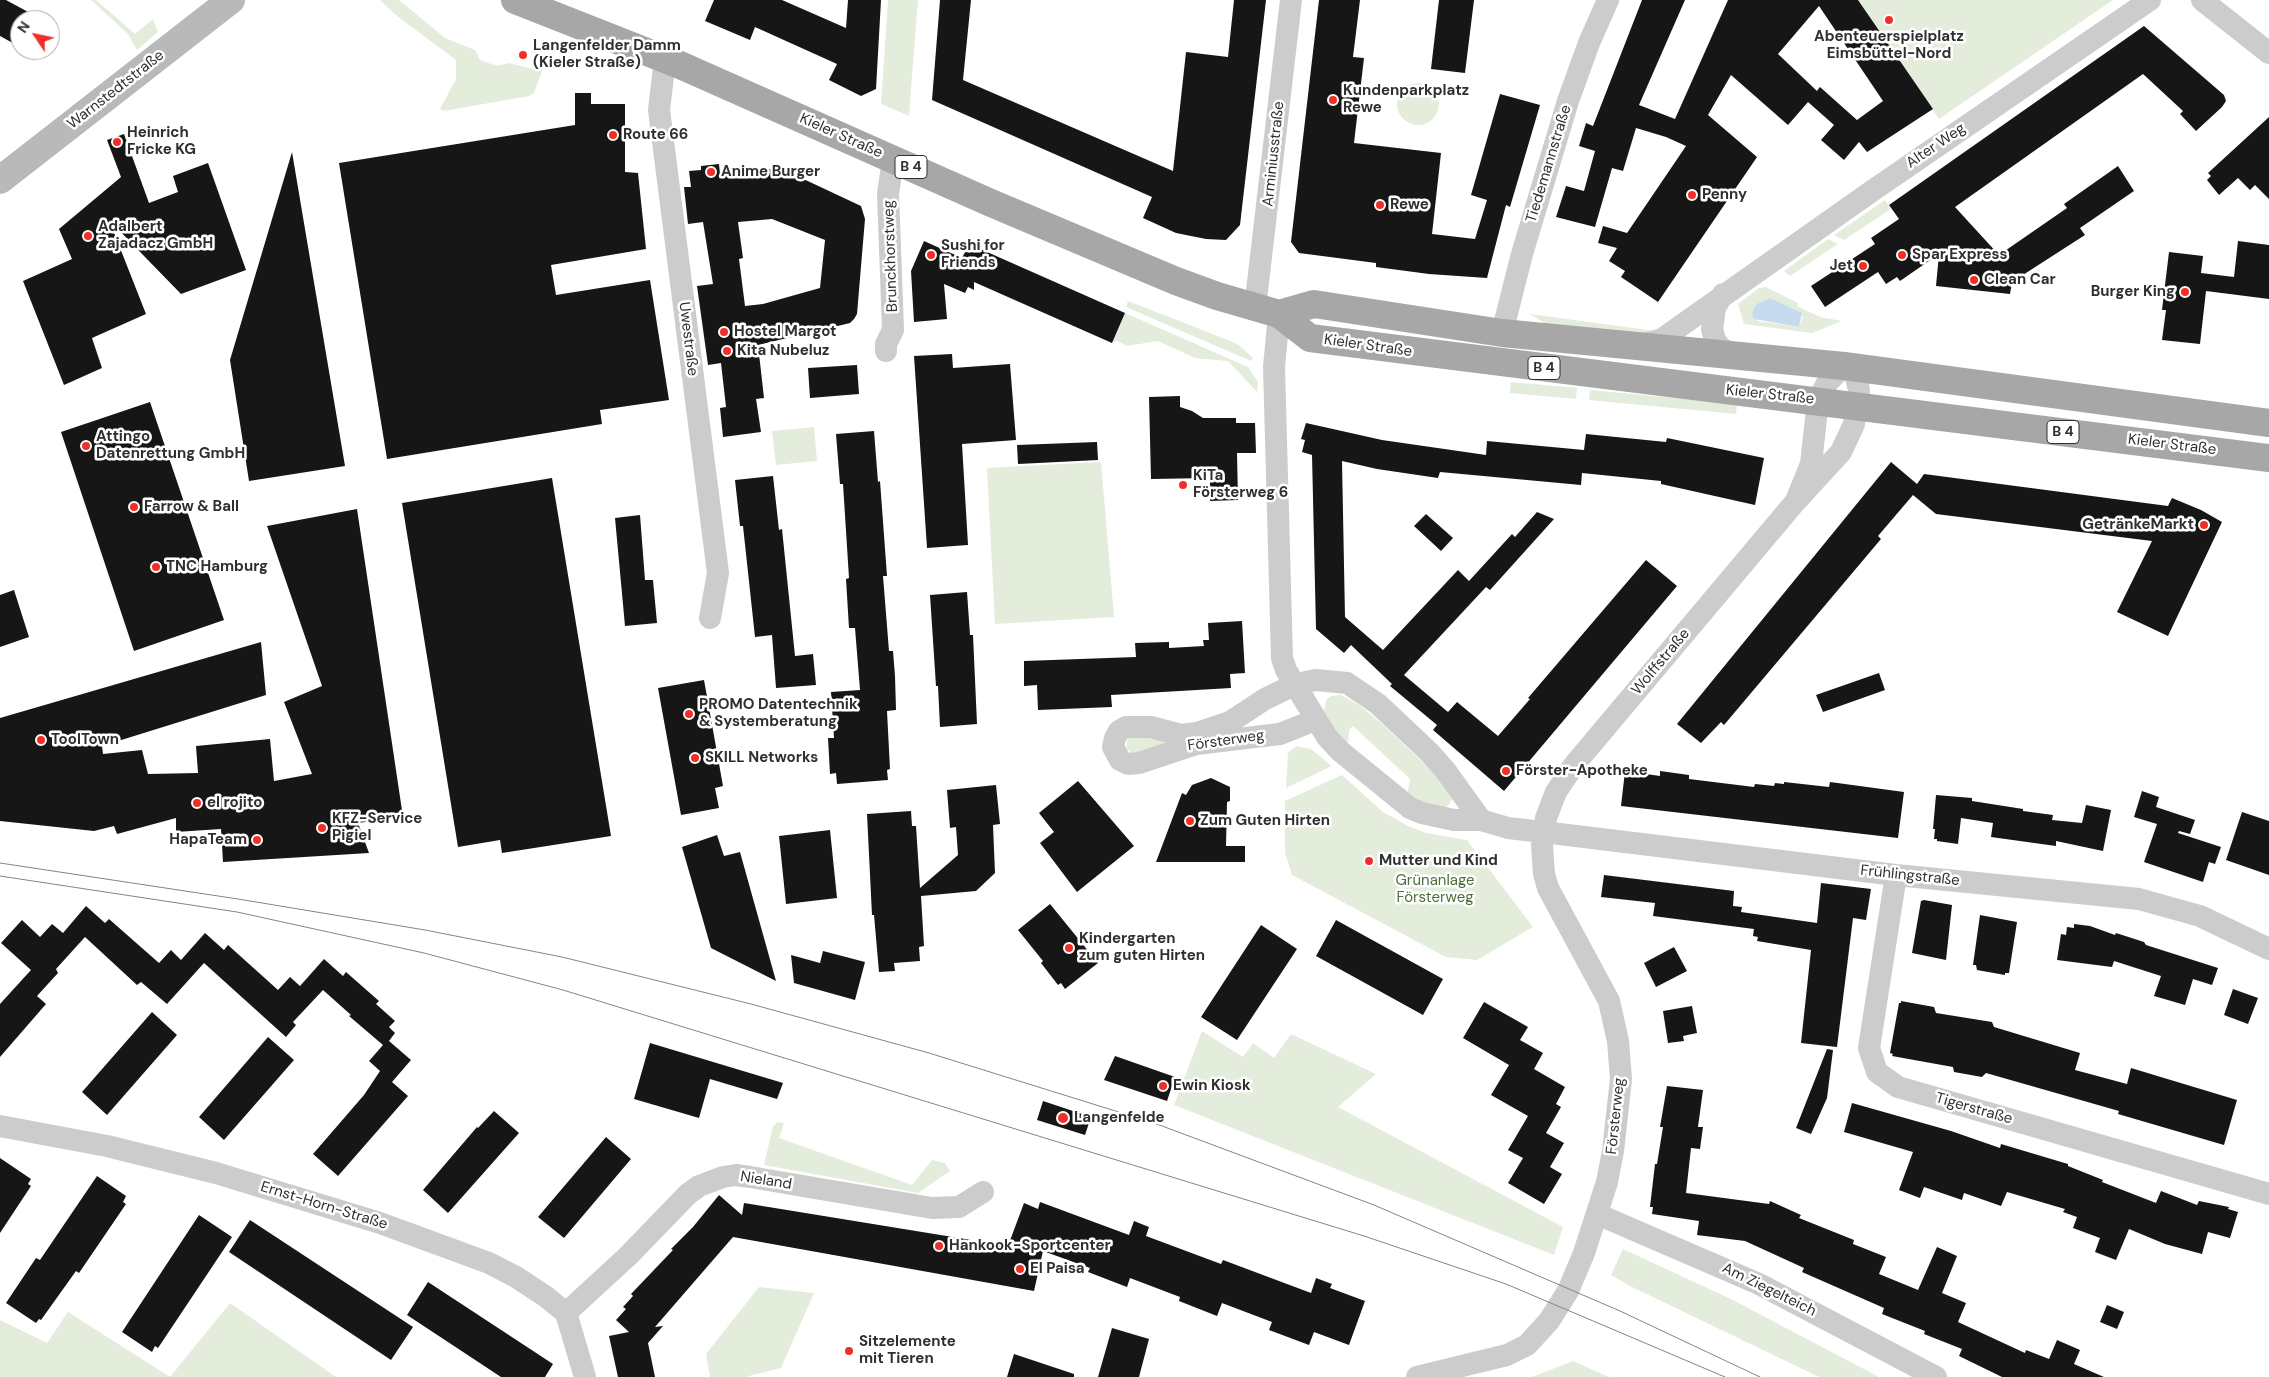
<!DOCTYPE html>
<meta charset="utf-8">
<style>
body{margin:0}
#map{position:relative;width:2269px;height:1377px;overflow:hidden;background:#fff;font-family:"DM Sans",sans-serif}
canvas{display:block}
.north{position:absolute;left:10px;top:10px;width:50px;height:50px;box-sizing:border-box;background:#fff;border:1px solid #acacac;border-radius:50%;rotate:304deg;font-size:14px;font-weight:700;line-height:20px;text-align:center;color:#2f2f2f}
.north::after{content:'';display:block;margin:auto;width:18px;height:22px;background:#f12e27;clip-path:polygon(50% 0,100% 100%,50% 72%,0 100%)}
</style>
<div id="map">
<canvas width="2269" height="1377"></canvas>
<div class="north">N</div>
</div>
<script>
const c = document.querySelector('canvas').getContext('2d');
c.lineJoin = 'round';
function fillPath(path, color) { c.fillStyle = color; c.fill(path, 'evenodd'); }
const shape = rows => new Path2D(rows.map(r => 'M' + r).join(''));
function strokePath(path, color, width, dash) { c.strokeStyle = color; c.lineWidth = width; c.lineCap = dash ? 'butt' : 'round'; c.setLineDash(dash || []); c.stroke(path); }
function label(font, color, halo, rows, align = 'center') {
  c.font = font + ' "DM Sans",sans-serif'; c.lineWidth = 5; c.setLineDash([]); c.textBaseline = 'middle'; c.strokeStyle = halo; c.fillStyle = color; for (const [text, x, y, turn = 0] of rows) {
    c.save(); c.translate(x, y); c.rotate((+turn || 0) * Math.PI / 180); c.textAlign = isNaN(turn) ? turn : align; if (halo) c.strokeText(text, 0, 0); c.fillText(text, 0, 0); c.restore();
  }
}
const green = shape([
 [91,0,96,0,135,34,153,19,158,32,137,50,128,34],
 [380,0,399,0,445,38,475,50,480,60,497,66,509,63,542,71,534,93,529,96,444,111,440,109,456,79,456,60,397,16],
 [888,0,918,0,909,116,881,104],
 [1858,0,2113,0,1939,119],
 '1397 104a21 21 0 1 1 42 0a21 21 0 1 1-42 0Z',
 [1885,200,1891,209,1844,240,1834,235],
 [1828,239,1838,244,1790,276,1784,271],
 [1766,287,1798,303,1797,306,1820,317,1842,321,1812,333,1744,324,1738,304,1759,288],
 [1770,298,1803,316,1799,327,1757,321],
 [1128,301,1228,340,1239,345,1253,358,1251,361,1126,307],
 [1125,313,1248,367,1258,382,1257,392,1228,361,1195,358,1158,341,1127,346,1117,341,1112,343],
 [1530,314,1655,331,1646,335,1546,324],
 [1511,382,1577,388,1576,399,1510,393],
 [1590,390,1737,404,1736,414,1589,400],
 [814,427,817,461,776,465,772,431],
 [1101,462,1114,617,995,624,987,468],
 [1341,695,1359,705,1379,721,1428,767,1448,787,1452,799,1449,805,1442,809,1407,796,1410,779,1353,726,1349,730,1348,745,1337,733,1324,711,1326,700,1331,696],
 [1157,737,1165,742,1164,744,1134,755,1126,748,1128,738],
 [1296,746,1311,749,1332,766,1286,788,1288,753],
 [1342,775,1383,812,1408,826,1426,833,1467,840,1533,927,1477,960,1446,957,1292,875,1285,853,1285,801],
 [1202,1031,1243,1057,1253,1043,1274,1058,1291,1034,1376,1074,1338,1107,1563,1227,1554,1255,1174,1105],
 [778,1122,784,1123,779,1138,912,1185,932,1160,945,1163,950,1171,918,1193,764,1165,773,1126],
 [1623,1249,1733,1300,1879,1377,1819,1377,1630,1286,1611,1275],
 [759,1287,814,1293,781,1368,745,1377,710,1377,706,1354],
 [230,1303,336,1377,0,1377,0,1320,47,1343,68,1312,170,1377],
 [1573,1361,1609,1377,1532,1377]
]);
const water = shape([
 [1770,298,1802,313,1799,327,1754,319,1752,315,1753,310,1757,304]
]);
const building = shape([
 [0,0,6,0,43,20,20,20,20,47,0,36],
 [714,0,782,0,846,28,848,0,881,0,876,89,861,96,829,80,837,64,755,27,750,40,705,21],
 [940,0,971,0,963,80,1173,171,1186,52,1228,57,1234,0,1266,0,1240,225,1226,240,1206,239,1176,233,1143,218,1152,197,932,100],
 [1319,0,1360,0,1353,57,1364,58,1354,143,1441,153,1432,234,1475,239,1487,200,1471,195,1500,94,1540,105,1510,207,1506,205,1487,278,1429,274,1376,267,1376,263,1299,253,1291,242],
 [1439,0,1474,0,1465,73,1431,69],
 [1642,0,1685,0,1639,105,1675,119,1728,0,1858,0,1933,109,1867,152,1859,142,1844,160,1821,140,1834,125,1808,102,1788,125,1731,75,1708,115,1757,157,1658,302,1621,277,1625,271,1609,261,1617,248,1598,243,1603,226,1627,233,1686,146,1666,137,1636,128,1623,171,1612,168,1595,227,1556,217,1566,186,1584,191,1595,151,1579,146,1586,123,1593,126],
 [1819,6,1883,101,1857,120,1820,87,1816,92,1817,91,1778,54],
 [2144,26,2224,95,2226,101,2222,107,2196,131,2180,114,2183,111,2143,74,1955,207,1999,255,2067,208,2064,204,2118,166,2134,191,2080,228,2085,235,2012,282,2010,294,1936,286,1939,254,1900,281,1897,277,1886,284,1878,272,1825,307,1811,286,1875,244,1871,238,1899,219,1889,205],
 [575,93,591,93,591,104,625,104,625,172,638,173,646,249,551,265,556,295,650,280,669,400,600,410,602,424,387,459,339,163,575,125],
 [2269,117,2269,199,2255,185,2250,190,2238,178,2219,195,2207,180,2211,176,2208,173],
 [124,134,149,203,178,192,173,176,208,163,246,270,181,294,109,220,146,314,92,338,102,368,64,385,23,281,72,259,59,229,121,177,107,140],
 [292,152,345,466,249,481,230,360],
 [719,164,720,174,780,168,861,206,865,219,857,314,854,319,850,323,758,345,764,398,756,399,761,432,723,437,720,408,726,407,721,363,708,365,697,286,713,284,703,222,688,224,684,187,691,187,689,171,701,170,701,166],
 [772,219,825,240,820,288,763,304,745,306,739,259,743,258,738,222],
 [924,241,962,258,969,244,1125,313,1112,343,974,282,974,290,968,287,965,293,944,284,947,319,914,322,911,271],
 [2238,241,2269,245,2269,299,2206,291,2200,344,2162,340,2166,310,2162,310,2169,252,2203,256,2201,273,2234,277],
 [952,354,953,368,1010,364,1016,440,962,444,968,545,927,548,914,356],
 [857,365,859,394,810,398,808,368],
 [1180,396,1180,407,1192,411,1203,418,1236,418,1236,423,1255,423,1256,453,1237,453,1238,500,1210,501,1210,478,1151,479,1149,397],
 [150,402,224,620,134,651,61,432],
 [1306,423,1382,440,1486,455,1487,441,1584,450,1586,434,1666,442,1667,438,1764,458,1755,505,1661,484,1661,481,1582,473,1581,485,1440,472,1438,478,1377,469,1342,461,1345,617,1383,650,1458,570,1469,581,1512,534,1515,537,1537,512,1554,519,1490,590,1486,587,1404,675,1448,712,1457,702,1498,736,1530,699,1528,698,1646,560,1677,586,1504,791,1433,730,1437,725,1390,686,1392,684,1351,645,1344,653,1316,629,1312,455,1302,452,1305,440,1301,439],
 [874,431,878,482,880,481,887,576,883,576,889,651,893,651,895,676,896,710,887,711,890,769,887,770,888,780,837,784,836,773,830,774,828,738,834,738,831,692,860,690,855,628,849,628,846,579,849,578,843,484,840,484,836,434],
 [1097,442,1098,460,1018,464,1017,445],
 [1891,462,1917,484,1924,474,2168,506,2172,498,2201,510,2222,522,2168,636,2117,612,2152,541,1936,514,1913,495,1878,536,1881,539,1724,725,1721,722,1701,743,1677,724],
 [773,476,779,530,782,529,795,656,813,654,816,685,776,688,772,635,755,637,743,526,740,526,735,480],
 [552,478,611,836,502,853,500,840,458,847,402,503],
 [357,509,403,817,358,823,369,853,223,862,221,829,176,832,176,818,117,834,114,826,94,831,0,821,0,718,261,642,266,695,102,746,103,754,142,750,148,774,198,773,196,746,270,739,274,781,312,774,284,702,322,686,267,526],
 [1426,514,1453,538,1441,551,1414,526],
 [640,515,645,580,653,580,657,623,625,626,615,518],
 [14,590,29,637,0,647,0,595],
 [967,592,970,635,973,635,977,724,940,727,938,686,936,686,930,595],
 [1242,621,1245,673,1230,674,1231,688,1111,695,1112,707,1038,710,1037,685,1024,686,1024,661,1136,657,1135,643,1169,642,1169,648,1204,646,1203,640,1209,640,1208,623],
 [1879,673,1885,690,1823,712,1816,695],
 [704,680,723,786,715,788,719,808,681,815,658,688],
 [1625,771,1660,776,1660,771,1689,775,1689,779,1754,787,1755,784,1774,786,1775,783,1784,784,1784,782,1829,787,1830,782,1904,792,1898,838,1621,806],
 [1211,778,1230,787,1230,801,1227,802,1226,846,1245,846,1245,862,1156,862,1182,793,1186,795,1192,785],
 [1078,781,1134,846,1077,892,1040,843,1054,832,1039,813],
 [996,785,1000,824,993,825,995,873,976,891,921,896,924,946,919,947,920,961,894,963,895,971,879,972,874,915,872,915,867,814,911,811,912,826,916,826,920,888,958,855,956,827,950,828,947,790],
 [2142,791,2159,797,2156,807,2195,820,2190,834,2179,831,2178,833,2221,847,2215,864,2209,862,2203,882,2144,862,2157,824,2134,817],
 [1936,795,1972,798,1972,801,2023,809,2023,811,2053,815,2052,820,2082,823,2086,805,2111,810,2103,851,2056,841,2056,846,1991,837,1993,823,1961,818,1958,844,1937,841,1937,839,1934,839,1935,829,1933,829],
 [2242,812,2269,821,2269,875,2226,860],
 [830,830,837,898,786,904,779,836],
 [717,835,724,856,740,852,776,981,711,948,682,847],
 [1604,875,1734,891,1733,906,1742,907,1741,912,1817,923,1821,883,1871,889,1866,920,1853,918,1837,1047,1801,1043,1811,950,1757,941,1758,937,1753,936,1754,929,1653,916,1655,903,1601,897],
 [1924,900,1952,905,1946,960,1912,953,1921,901],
 [1050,904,1098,963,1065,989,1061,983,1058,985,1041,963,1043,961,1018,930],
 [86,906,105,923,109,919,159,963,171,950,181,960,205,933,224,950,228,945,278,990,290,977,300,986,324,959,343,976,346,972,379,1001,376,1004,395,1021,389,1027,395,1033,389,1041,411,1060,392,1082,408,1096,338,1176,313,1154,364,1095,380,1071,369,1061,383,1045,349,1016,351,1015,323,990,293,1022,296,1025,286,1037,204,963,167,1004,141,982,137,985,85,937,56,969,58,973,37,996,46,1004,0,1057,0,1004,31,970,1,943,22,920,40,937,52,924,63,933],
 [1980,915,2017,922,2009,973,2005,973,2005,975,1977,970,1976,965,1973,965],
 [1336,920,1443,979,1423,1015,1316,956],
 [2074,924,2090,926,2115,935,2116,933,2144,942,2146,945,2218,968,2212,985,2193,979,2185,1005,2154,996,2161,976,2114,961,2112,967,2057,960,2061,934,2066,935,2067,927,2074,928],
 [1261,925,1297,949,1237,1040,1201,1017],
 [1674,947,1687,971,1656,987,1644,963],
 [823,951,865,962,855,1000,794,983,791,955,820,963],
 [2233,989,2258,998,2248,1024,2224,1015],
 [1901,1001,1934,1007,1936,1013,1992,1022,1994,1027,2080,1053,2075,1070,2127,1084,2131,1068,2237,1100,2224,1145,2118,1114,2119,1111,1986,1073,1982,1077,1954,1072,1953,1067,1892,1056,1893,1054,1890,1053,1899,1003,1901,1003],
 [1484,1002,1528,1027,1520,1040,1543,1053,1534,1069,1565,1087,1556,1104,1561,1107,1546,1133,1564,1143,1550,1167,1562,1174,1544,1204,1508,1183,1523,1158,1508,1150,1528,1116,1491,1095,1509,1065,1463,1038],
 [1692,1006,1697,1033,1683,1036,1684,1041,1668,1043,1663,1011],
 [152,1012,177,1035,107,1115,82,1092],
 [268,1037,294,1060,224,1140,199,1117],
 [650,1043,783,1083,777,1099,710,1079,699,1118,634,1099],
 [1827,1049,1833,1050,1827,1098,1811,1134,1796,1128],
 [1115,1056,1175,1077,1167,1101,1104,1080],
 [1667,1086,1703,1090,1698,1127,1703,1127,1700,1149,1691,1148,1686,1193,1769,1204,1770,1201,1801,1215,1799,1218,1854,1240,1853,1244,1886,1257,1879,1274,1918,1290,1937,1247,1957,1256,1942,1293,1966,1303,1958,1322,2025,1353,2026,1350,2049,1359,2057,1340,2080,1350,2074,1364,2104,1377,2002,1377,1959,1356,1962,1349,1924,1334,1925,1331,1882,1314,1884,1308,1802,1272,1804,1268,1745,1241,1697,1235,1699,1221,1652,1214,1653,1207,1650,1207,1655,1164,1657,1164,1663,1127,1660,1127],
 [1043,1101,1091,1117,1085,1135,1037,1120],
 [1852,1103,1951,1131,2000,1148,2001,1144,2068,1164,2068,1166,2103,1180,2102,1182,2156,1203,2161,1191,2197,1205,2199,1201,2229,1207,2228,1209,2238,1212,2230,1238,2208,1232,2202,1254,2165,1244,2129,1229,2116,1260,2095,1252,2100,1238,2073,1228,2077,1217,2063,1212,2065,1209,2007,1192,2001,1206,1964,1193,1962,1200,1924,1187,1920,1198,1899,1190,1913,1152,1844,1132],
 [494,1111,519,1133,448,1213,423,1190,477,1127,478,1128],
 [606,1137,631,1159,564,1238,538,1217],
 [0,1158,31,1179,28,1184,31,1186,0,1233],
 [97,1176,126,1196,123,1202,126,1204,79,1273,76,1271,41,1320,39,1319,36,1323,6,1303,36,1258,40,1260],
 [719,1195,742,1215,744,1203,1008,1246,1024,1203,1038,1209,1040,1202,1129,1235,1134,1221,1149,1227,1146,1236,1221,1264,1223,1260,1311,1293,1316,1278,1332,1284,1330,1288,1365,1301,1349,1345,1314,1332,1309,1345,1269,1330,1272,1322,1222,1303,1217,1316,1179,1301,1180,1297,1130,1278,1127,1287,1088,1272,1090,1268,1043,1251,1034,1291,733,1237,655,1327,663,1326,648,1343,655,1377,618,1377,609,1336,629,1332,616,1320,626,1309,623,1307,633,1296,631,1294,673,1250,671,1249,693,1227],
 [199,1215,232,1237,158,1348,155,1346,152,1352,122,1332],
 [250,1220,413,1327,391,1360,229,1252],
 [428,1282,553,1364,545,1377,501,1377,407,1315],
 [2107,1305,2124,1312,2117,1329,2100,1322],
 [1112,1328,1149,1339,1139,1377,1098,1377],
 [1014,1354,1074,1374,1074,1377,1007,1377]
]);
const street = shape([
 [2202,0,2269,53],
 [665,59,659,110,718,573,710,618],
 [1723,294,1715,308,1712,329,1715,340,1720,347,1734,356],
 [1255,308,1291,0],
 [1279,314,1274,367,1282,658,1286,670,1327,737,1340,751,1410,808,1422,813,1454,820,1481,820,1508,828,1543,832,1896,875,2139,899,2200,916,2269,949],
 [1502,333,1522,254,1568,101,1589,43,1608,0],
 [1638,346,1662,339,1872,191,2150,0],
 [886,351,886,344,893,330,888,194,893,159],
 [1315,720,1280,734,1196,744,1139,763,1128,764,1120,760,1113,747,1115,738,1119,731,1126,727,1151,727,1181,735,1197,733,1230,722,1265,699,1296,684,1316,680,1347,683,1378,704,1429,752,1445,770,1481,820],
 [1896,875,1869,1048,1877,1072,1898,1087,2269,1194],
 [0,1126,107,1146,216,1173,380,1223,489,1263,516,1277,545,1296,566,1313,585,1377],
 [1597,1214,1759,1284,1936,1377],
 [566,1313,628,1256,688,1194,699,1186,723,1177,736,1175,750,1177,932,1208,959,1207,983,1192],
 [1417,1377,1507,1355,1527,1345,1549,1321,1568,1291,1584,1253,1607,1182,1613,1151,1621,1079,1618,1041,1609,1001,1548,888,1544,874,1542,845,1546,818,1556,792,1574,765,1796,501,1841,452,1854,424,1859,390,1855,374,1844,366,1827,383,1818,400,1811,464,1796,501]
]);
const secondary = shape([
 [0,180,231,0]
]);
const primary = shape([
 [515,0,680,65,991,203,1176,281,1217,296,1279,314,1310,338,2269,458],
 [1279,314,1314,304,1502,333,1844,366,2269,423]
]);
const tram = shape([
 [0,863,238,899,425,930,562,957,751,1004,929,1053,1154,1123,1374,1205,1620,1311,1760,1377],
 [0,876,237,912,424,953,563,990,1364,1236,1506,1284,1725,1377]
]);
const markers = [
 [1889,20,5,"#f12e27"],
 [523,55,5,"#f12e27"],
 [1333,100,5,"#f12e27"],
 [613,135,5,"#f12e27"],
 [117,142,5,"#f12e27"],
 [711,172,5,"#f12e27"],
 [1692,195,5,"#f12e27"],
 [1380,205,5,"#f12e27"],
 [88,236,5,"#f12e27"],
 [931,255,5,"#f12e27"],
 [1902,255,5,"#f12e27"],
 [1863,266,5,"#f12e27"],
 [1974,280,5,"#f12e27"],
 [2185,292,5,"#f12e27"],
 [724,332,5,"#f12e27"],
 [727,351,5,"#f12e27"],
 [86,446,5,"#f12e27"],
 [1183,485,5,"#f12e27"],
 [134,507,5,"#f12e27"],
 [2204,525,5,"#f12e27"],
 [156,567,5,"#f12e27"],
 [689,714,5,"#f12e27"],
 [41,740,5,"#f12e27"],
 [695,758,5,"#f12e27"],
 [1506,771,5,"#f12e27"],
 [197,803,5,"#f12e27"],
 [1190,821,5,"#f12e27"],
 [322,828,5,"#f12e27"],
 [257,840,5,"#f12e27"],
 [1369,861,5,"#f12e27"],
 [1069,948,5,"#f12e27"],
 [1163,1086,5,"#f12e27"],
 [1063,1118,6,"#f12e27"],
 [939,1246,5,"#f12e27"],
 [1020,1269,5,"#f12e27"],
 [849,1351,5,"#f12e27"]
];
const shields = [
 [911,167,32],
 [1544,368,32],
 [2063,432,32]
];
const shieldNames = [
 ["B 4",911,167],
 ["B 4",1544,368],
 ["B 4",2063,432]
];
const poiNames = [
 ["Abenteuerspielplatz",1889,37,"center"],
 ["Eimsbüttel-Nord",1889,54,"center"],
 ["Langenfelder Damm",533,46],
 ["(Kieler Straße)",533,63],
 ["Kundenparkplatz",1343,91],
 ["Rewe",1343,108],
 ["Heinrich",127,133],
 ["Fricke KG",127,150],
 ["Route 66",623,135],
 ["Anime Burger",721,172],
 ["Penny",1702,195],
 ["Rewe",1390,205],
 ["Adalbert",98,227],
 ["Zajadacz GmbH",98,244],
 ["Sushi for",941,246],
 ["Friends",941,263],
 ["Spar Express",1912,255],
 ["Jet",1853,266,"right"],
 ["Clean Car",1984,280],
 ["Burger King",2175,292,"right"],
 ["Hostel Margot",734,332],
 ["Kita Nubeluz",737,351],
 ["Attingo",96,437],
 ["Datenrettung GmbH",96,454],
 ["KiTa",1193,476],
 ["Försterweg 6",1193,493],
 ["Farrow & Ball",144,507],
 ["GetränkeMarkt",2194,525,"right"],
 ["TNC Hamburg",166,567],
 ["PROMO Datentechnik",699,705],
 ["& Systemberatung",699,722],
 ["ToolTown",51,740],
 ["SKILL Networks",705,758],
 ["Förster-Apotheke",1516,771],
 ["el rojito",207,803],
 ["KFZ-Service",332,819],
 ["Pigiel",332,836],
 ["Zum Guten Hirten",1200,821],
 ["HapaTeam",247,840,"right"],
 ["Mutter und Kind",1379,861],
 ["Kindergarten",1079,939],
 ["zum guten Hirten",1079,956],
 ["Ewin Kiosk",1173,1086],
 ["Langenfelde",1074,1118],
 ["Hankook-Sportcenter",949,1246],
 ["El Paisa",1030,1269],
 ["Sitzelemente",859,1342],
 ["mit Tieren",859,1359]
];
const streetNames = [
 ["Warnstedtstraße",116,90,-38],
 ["Kieler Straße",841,136,24],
 ["Alter Weg",1936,146,-34],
 ["Arminiusstraße",1274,154,-84],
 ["Tiedemannstraße",1549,164,-73],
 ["Brunckhorstweg",891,256,-92],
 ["Uwestraße",688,339,83],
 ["Kieler Straße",1368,346,8],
 ["Kieler Straße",1770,395,6],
 ["Kieler Straße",2172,445,7],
 ["Wolffstraße",1661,662,-50],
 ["Försterweg",1226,741,-8],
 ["Frühlingstraße",1910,876,6],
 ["Tigerstraße",1974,1109,16],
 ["Försterweg",1616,1116,-84],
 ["Nieland",766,1181,9],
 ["Ernst-Horn-Straße",324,1206,17],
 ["Am Ziegelteich",1769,1290,26]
];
const parkNames = [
 ["Grünanlage",1435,881],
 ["Försterweg",1435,898]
];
fillPath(green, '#e4eddc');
fillPath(water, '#c7dbee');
fillPath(building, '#161616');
strokePath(street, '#ccc', 22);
strokePath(secondary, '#b9b9b9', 28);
strokePath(primary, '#a7a7a7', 28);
strokePath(tram, '#848484', 1);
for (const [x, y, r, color] of markers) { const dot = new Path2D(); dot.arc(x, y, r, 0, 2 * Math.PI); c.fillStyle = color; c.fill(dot); strokePath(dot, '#fff', 2); }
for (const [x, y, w] of shields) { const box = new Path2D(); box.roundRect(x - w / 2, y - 11.5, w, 23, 4); c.fillStyle = '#fff'; c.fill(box); strokePath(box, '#2f2f2f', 1); }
label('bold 14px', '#2f2f2f', null, shieldNames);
label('bold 15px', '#2f2f2f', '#fff', poiNames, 'left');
label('15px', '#2f2f2f', '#fff', streetNames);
label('15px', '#4c6f39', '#fff', parkNames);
</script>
